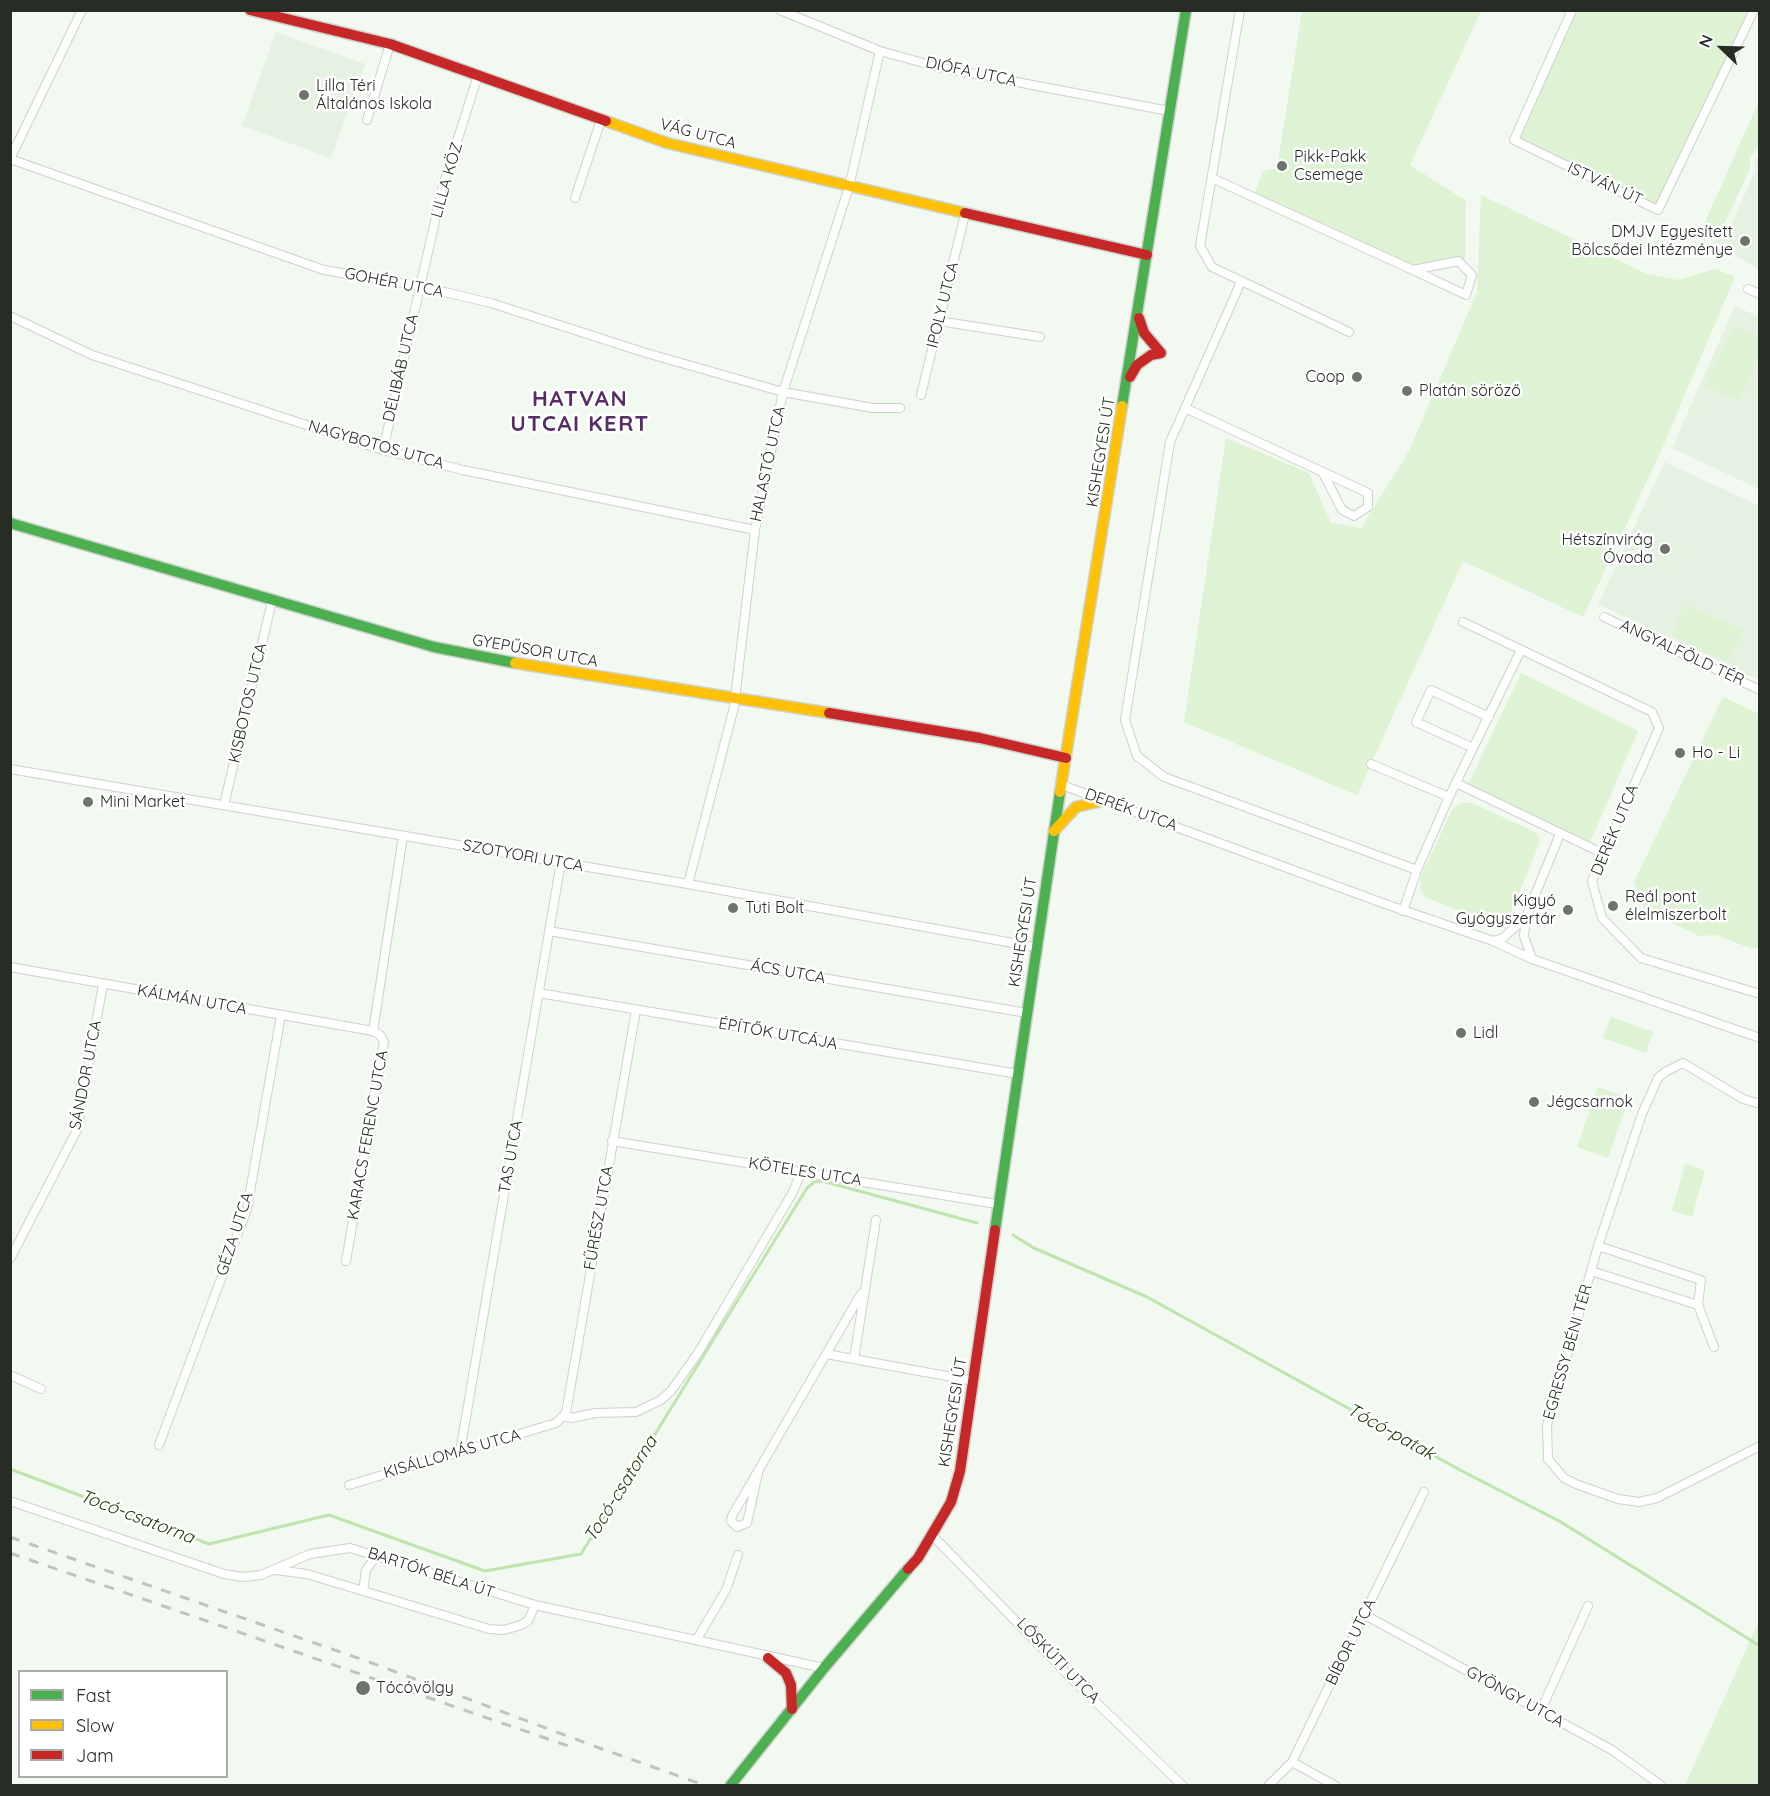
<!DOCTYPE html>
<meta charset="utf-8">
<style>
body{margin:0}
#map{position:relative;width:1770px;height:1796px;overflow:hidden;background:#f2f9f0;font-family:Quicksand,sans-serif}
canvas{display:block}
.frame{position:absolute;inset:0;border:12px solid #272c25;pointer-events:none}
.legend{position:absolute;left:18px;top:1670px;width:210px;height:108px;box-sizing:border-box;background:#fff;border:2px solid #a9aba8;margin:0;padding:8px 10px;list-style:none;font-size:18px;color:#272c25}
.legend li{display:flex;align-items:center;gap:12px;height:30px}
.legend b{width:30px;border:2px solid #a9aba8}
.north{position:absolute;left:1692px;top:18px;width:60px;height:60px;-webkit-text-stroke:4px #fff;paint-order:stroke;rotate:293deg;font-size:16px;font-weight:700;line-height:24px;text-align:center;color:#272c25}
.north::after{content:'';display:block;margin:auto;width:21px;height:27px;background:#272c25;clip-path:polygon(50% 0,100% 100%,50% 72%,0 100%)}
</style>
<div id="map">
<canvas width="1770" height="1796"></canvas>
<div class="frame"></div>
<ul class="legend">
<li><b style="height:8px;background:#4caf50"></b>Fast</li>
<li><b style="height:8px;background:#ffc107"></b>Slow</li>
<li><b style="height:8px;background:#c62828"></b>Jam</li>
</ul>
<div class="north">N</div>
</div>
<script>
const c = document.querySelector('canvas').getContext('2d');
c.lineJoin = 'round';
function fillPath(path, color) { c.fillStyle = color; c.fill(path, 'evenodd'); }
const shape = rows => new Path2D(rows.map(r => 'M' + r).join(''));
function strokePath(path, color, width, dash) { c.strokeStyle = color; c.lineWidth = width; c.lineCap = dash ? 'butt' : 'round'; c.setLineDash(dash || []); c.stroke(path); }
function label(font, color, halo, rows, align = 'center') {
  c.font = font + ' Quicksand,sans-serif'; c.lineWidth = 5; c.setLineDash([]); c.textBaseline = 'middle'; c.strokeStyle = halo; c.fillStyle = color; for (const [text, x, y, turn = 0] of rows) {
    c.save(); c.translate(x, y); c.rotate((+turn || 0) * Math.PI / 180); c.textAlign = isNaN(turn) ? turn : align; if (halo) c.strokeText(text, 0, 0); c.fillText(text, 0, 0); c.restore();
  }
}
const built = shape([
 [276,32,365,64,331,158,242,126],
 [1759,154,1760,155,1759,270,1730,252,1718,251,1713,244,1717,235,1729,230,1756,169,1753,163],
 [1735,306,1759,317,1759,489,1672,448],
 [1665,462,1759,506,1759,680,1598,604]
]);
const green = shape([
 [1302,11,1481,11,1410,165,1466,201,1465,268,1458,261,1413,270,1253,197,1263,171,1277,168],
 [1573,11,1754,11,1658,210,1514,140],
 [1759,101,1759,148,1750,156,1750,169,1725,223,1703,242,1701,231],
 [1481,195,1647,274,1678,280,1716,269,1735,277,1661,451,1583,617,1463,561,1357,795,1184,722,1226,438,1309,473,1331,523,1361,528,1409,451,1477,292],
 [1734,326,1759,337,1759,356,1739,401,1706,386],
 [1685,604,1744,631,1729,662,1671,635],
 [1521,673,1638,731,1590,843,1468,785],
 [1723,697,1759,714,1759,948,1750,948,1716,935,1699,936,1644,909,1634,882],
 [1461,803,1472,803,1537,833,1540,842,1508,919,1500,923,1488,922,1425,897,1421,891,1420,878,1453,808],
 [1611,1017,1653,1032,1646,1053,1603,1038],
 [1598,1087,1629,1098,1608,1158,1577,1147],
 [1685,1164,1705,1170,1692,1217,1672,1211],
 [1759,1623,1759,1785,1685,1785,1756,1628]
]);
const stream = shape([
 [1013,1235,1034,1248,1147,1297,1460,1470,1561,1522,1760,1646],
 [10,1469,209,1544,329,1515,485,1571,581,1554,807,1188,814,1182,822,1181,977,1223]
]);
const street = shape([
 [780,10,880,51,938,67,1169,111],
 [1240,10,1200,246,1212,267,1349,332],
 [1572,10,1514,140,1658,210,1754,10],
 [367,120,390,44],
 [10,159,324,270,419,286,491,303,646,353,783,392,873,408,900,408],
 [10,159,82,10],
 [1212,178,1253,197,1413,270,1466,295,1472,275,1458,261,1413,270],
 [575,198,601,120],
 [1241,282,1170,442,1125,720,1137,756,1164,777,1417,870],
 [1748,289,1760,294],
 [10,316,92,355,383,450,463,470,755,530],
 [939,321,1040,337],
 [921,395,965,214],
 [1185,408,1368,493,1368,507,1354,516,1342,510,1323,473],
 [383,450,443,186,478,75],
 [1604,617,1760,690],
 [1463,622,1652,712,1659,728,1592,881,1602,918,1641,958,1760,994],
 [1473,748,1416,722,1431,690,1489,717],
 [1371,764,1449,797],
 [10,769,688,884,1035,947],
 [1456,783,1604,854],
 [1062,785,1388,905,1493,941,1532,959,1760,1038],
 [224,805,272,601],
 [688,884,734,707,755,530,783,392,849,187,880,51],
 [1403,911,1417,870,1449,797,1521,650],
 [549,931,1027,1013],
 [1493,941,1503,938,1525,918],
 [1532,959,1524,936,1526,917,1560,834],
 [10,967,373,1031,380,1035,384,1042,346,1261],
 [539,993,1018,1074],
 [373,1031,403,836],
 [612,1141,997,1204],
 [10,1259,77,1130,103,984],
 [1591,1271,1598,1246],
 [1698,1305,1701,1280,1598,1246,1642,1114,1658,1078,1665,1072,1683,1063,1743,1099,1760,1104],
 [1714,1347,1698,1305,1591,1271,1547,1425,1548,1459,1564,1478,1576,1484,1618,1499,1639,1502,1657,1498,1760,1446],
 [826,1354,861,1294],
 [854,1359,876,1220],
 [10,1375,41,1389],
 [564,1416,572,1418,595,1413,636,1412,661,1400,671,1391,698,1353,793,1192,801,1172],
 [159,1445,247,1209,281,1015],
 [460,1452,561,862],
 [758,1473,747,1523,737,1527,731,1521,732,1516,826,1354,974,1381],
 [349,1485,556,1423,566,1413,636,1010],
 [10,1501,224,1574,243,1577,261,1575,310,1554,350,1548,535,1605,824,1668],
 [933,1536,1073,1680,1183,1786],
 [275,1570,307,1574,489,1629,504,1630,521,1625,528,1621,535,1605],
 [363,1591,366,1570,377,1555],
 [1365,1615,1612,1750,1662,1786],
 [697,1639,726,1590,738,1555],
 [1541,1710,1588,1606],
 [1292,1762,1336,1786],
 [1268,1786,1292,1762,1424,1492]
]);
const fast = shape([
 [1122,406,1186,10],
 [10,523,434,647,515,663],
 [995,1230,1060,792],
 [730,1786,824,1668,908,1569]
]);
const slow = shape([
 [606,121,667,143,965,213],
 [515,663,829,713],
 [1060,792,1122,406],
 [1054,831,1076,807,1106,800]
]);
const jam = shape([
 [250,10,390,44,606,121],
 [965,213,1147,255],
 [1130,377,1137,365,1151,355,1161,353,1144,333,1139,318],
 [829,713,980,738,1066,758],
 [908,1569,918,1558,951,1502,960,1471,995,1230],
 [768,1658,786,1673,791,1685,792,1709]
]);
const rail = shape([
 [10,1537,372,1663,602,1749,707,1786],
 [10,1553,577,1749]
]);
const markers = [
 [304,95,6,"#6e746c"],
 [1282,166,6,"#6e746c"],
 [1745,241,6,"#6e746c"],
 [1357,377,6,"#6e746c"],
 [1407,391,6,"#6e746c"],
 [1665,549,6,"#6e746c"],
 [1680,753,6,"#6e746c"],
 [88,802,6,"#6e746c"],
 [1613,906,6,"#6e746c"],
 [733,908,6,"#6e746c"],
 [1568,910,6,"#6e746c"],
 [1461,1033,6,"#6e746c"],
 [1534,1102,6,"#6e746c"],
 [363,1688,8,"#6e746c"]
];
const streetNames = [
 ["DIÓFA UTCA",971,72,12],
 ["VÁG UTCA",698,134,15],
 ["LILLA KÖZ",447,180,-74],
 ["ISTVÁN ÚT",1605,184,25],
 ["GOHÉR UTCA",394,283,11],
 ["IPOLY UTCA",943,305,-76],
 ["DÉLIBÁB UTCA",401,368,-77],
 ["NAGYBOTOS UTCA",376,445,16],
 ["KISHEGYESI ÚT",1101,452,-81],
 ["HALASTÓ UTCA",768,464,-78],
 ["GYEPŰSOR UTCA",535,651,10],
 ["ANGYALFÖLD TÉR",1682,653,25],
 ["KISBOTOS UTCA",248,703,-77],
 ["DERÉK UTCA",1131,810,20],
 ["DERÉK UTCA",1615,830,-67],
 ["SZOTYORI UTCA",523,856,10],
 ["KISHEGYESI ÚT",1023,932,-81],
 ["ÁCS UTCA",788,972,10],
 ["KÁLMÁN UTCA",192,1000,10],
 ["ÉPÍTŐK UTCÁJA",778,1034,10],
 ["SÁNDOR UTCA",86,1075,-79],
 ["KARACS FERENC UTCA",368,1135,-80],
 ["TAS UTCA",511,1157,-80],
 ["KÖTELES UTCA",805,1172,9],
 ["FŰRÉSZ UTCA",599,1218,-80],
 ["GÉZA UTCA",235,1234,-72],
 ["EGRESSY BÉNI TÉR",1568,1352,-74],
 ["KISHEGYESI ÚT",953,1412,-81],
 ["KISÁLLOMÁS UTCA",452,1454,-16],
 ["BARTÓK BÉLA ÚT",431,1573,18],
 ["BÍBOR UTCA",1351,1642,-64],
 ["LÓSKÚTI UTCA",1058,1661,46],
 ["GYÖNGY UTCA",1515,1697,29]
];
const poiNames = [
 ["Lilla Téri",316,86],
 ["Általános Iskola",316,104],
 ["Pikk-Pakk",1294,157],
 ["Csemege",1294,175],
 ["DMJV Egyesített",1733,232,"right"],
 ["Bölcsődei Intézménye",1733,250,"right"],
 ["Coop",1345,377,"right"],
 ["Platán söröző",1419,391],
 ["Hétszínvirág",1653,540,"right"],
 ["Óvoda",1653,558,"right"],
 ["Ho - Li",1692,753],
 ["Mini Market",100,802],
 ["Reál pont",1625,897],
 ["élelmiszerbolt",1625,915],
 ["Kigyó",1556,901,"right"],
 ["Gyógyszertár",1556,919,"right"],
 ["Tuti Bolt",745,908],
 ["Lidl",1473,1033],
 ["Jégcsarnok",1546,1102],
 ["Tócóvölgy",376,1688]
];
const waterNames = [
 ["Tócó-patak",1391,1432,29],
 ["Tocó-csatorna",621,1489,-58],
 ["Tocó-csatorna",137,1517,21]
];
const districtNames = [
 ["HATVAN",580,399],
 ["UTCAI KERT",580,424]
];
fillPath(built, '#e6f2e1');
fillPath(green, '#def2d4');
strokePath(stream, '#bfe4ae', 3);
strokePath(street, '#cdd2cb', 10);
strokePath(fast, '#cdd2cb', 13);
strokePath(slow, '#cdd2cb', 13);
strokePath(jam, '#cdd2cb', 13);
strokePath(street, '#fdfefd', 8);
strokePath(fast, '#4caf50', 10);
strokePath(slow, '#ffc107', 10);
strokePath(jam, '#c62828', 10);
strokePath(rail, '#c2c3c0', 3, [10, 10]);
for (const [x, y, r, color] of markers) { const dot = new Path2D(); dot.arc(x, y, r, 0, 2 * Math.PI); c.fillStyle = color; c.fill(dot); strokePath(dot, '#fff', 2); }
label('16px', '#272c25', '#fff', streetNames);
label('16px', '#272c25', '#fff', poiNames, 'left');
label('italic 18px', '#183703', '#fff', waterNames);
c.letterSpacing = '1.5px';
label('bold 22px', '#562e65', '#fff', districtNames);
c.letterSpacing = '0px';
</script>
